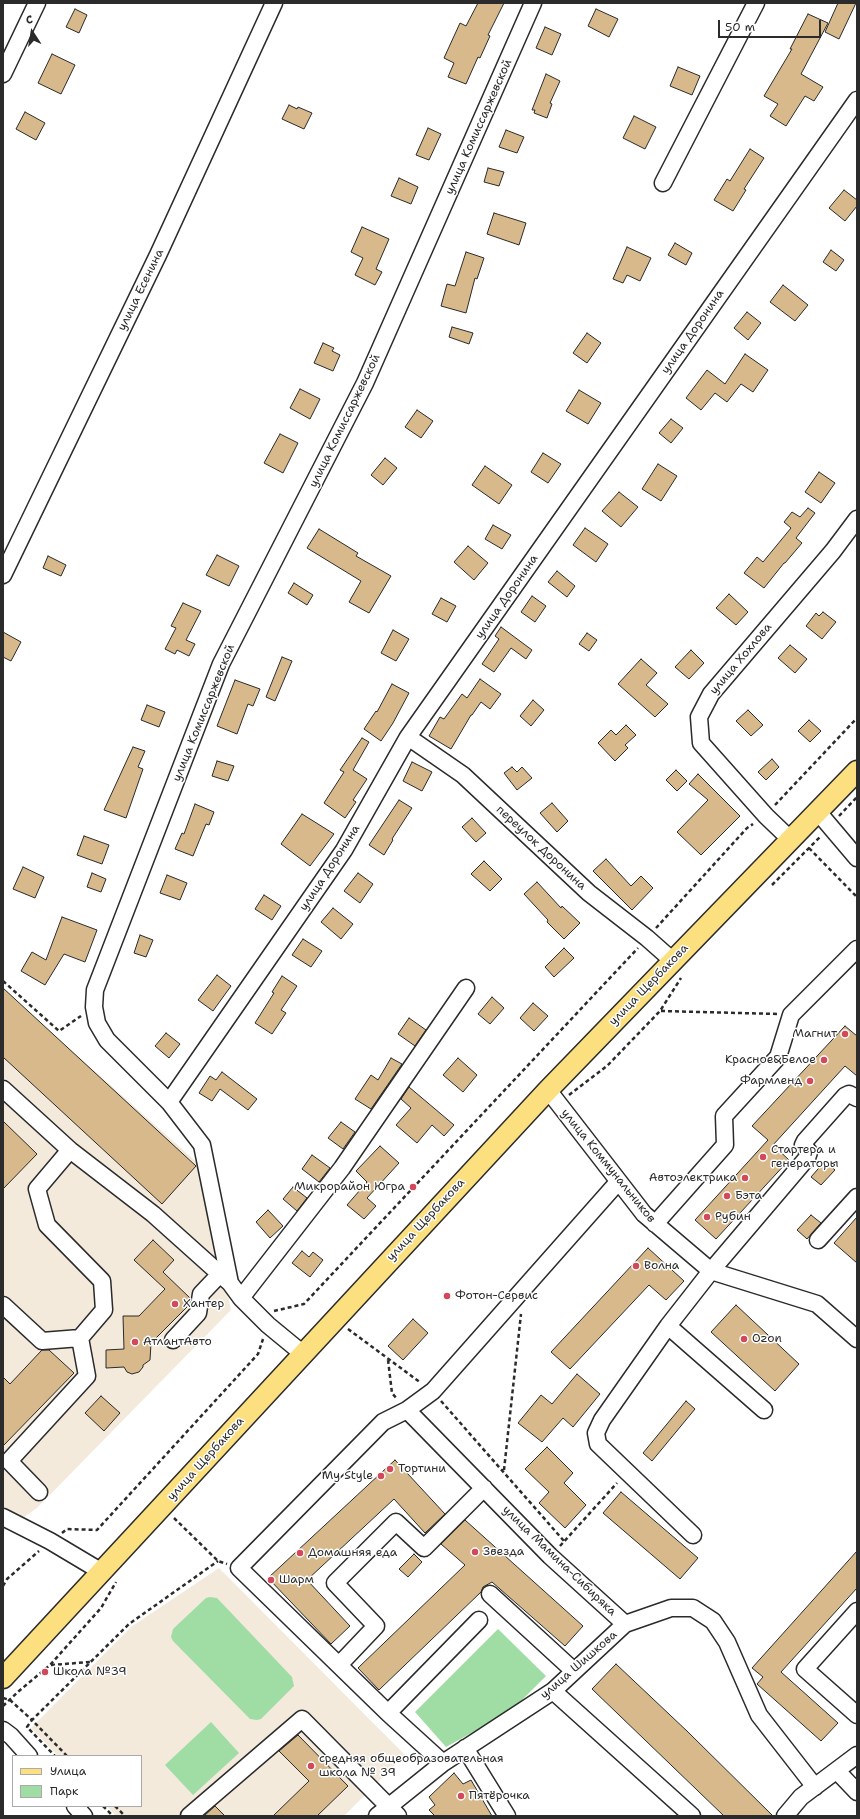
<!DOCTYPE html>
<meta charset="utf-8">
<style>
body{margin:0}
#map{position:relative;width:860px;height:1819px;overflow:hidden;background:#fff;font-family:"Shantell Sans",sans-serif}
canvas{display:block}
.frame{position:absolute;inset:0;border:4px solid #2b2b2b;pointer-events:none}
.legend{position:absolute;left:12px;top:1755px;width:130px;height:52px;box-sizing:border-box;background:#fff;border:1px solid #aaa;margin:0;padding:5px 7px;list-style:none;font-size:12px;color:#2b2b2b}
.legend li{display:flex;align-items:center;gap:8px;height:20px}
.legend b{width:20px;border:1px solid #aaa}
.north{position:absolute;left:12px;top:12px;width:40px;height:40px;-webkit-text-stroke:3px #fff;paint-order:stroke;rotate:348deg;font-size:11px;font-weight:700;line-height:16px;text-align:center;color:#2b2b2b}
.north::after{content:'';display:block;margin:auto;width:14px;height:18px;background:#2b2b2b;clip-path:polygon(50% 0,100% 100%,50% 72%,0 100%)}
.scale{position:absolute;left:718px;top:20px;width:103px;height:18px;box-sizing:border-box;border:2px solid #2b2b2b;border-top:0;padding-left:5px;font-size:12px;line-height:14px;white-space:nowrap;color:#2b2b2b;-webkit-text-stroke:3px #fff;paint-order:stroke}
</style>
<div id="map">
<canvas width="860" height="1819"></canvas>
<div class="frame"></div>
<ul class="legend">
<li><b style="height:5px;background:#fce080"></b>Улица</li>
<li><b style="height:11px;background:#9fdda5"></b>Парк</li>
</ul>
<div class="north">С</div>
<div class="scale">50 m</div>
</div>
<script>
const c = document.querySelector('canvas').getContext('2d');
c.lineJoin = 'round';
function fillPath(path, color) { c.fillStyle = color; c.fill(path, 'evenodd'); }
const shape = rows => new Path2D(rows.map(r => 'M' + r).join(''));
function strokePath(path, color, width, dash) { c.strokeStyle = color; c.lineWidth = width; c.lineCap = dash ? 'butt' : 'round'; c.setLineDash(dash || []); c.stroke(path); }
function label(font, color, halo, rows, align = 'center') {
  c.font = font + ' "Shantell Sans",sans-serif'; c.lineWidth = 3; c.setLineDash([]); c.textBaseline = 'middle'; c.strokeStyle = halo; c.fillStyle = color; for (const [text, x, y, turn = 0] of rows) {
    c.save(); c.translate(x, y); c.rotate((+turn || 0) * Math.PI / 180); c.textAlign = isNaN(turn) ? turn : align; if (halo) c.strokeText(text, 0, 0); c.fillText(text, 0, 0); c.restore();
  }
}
const built = shape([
 [3,989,202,1167,231,1310,37,1508,3,1532],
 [219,1568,405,1755,344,1816,116,1816,107,1806,141,1806,141,1756,58,1756,31,1728,131,1627]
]);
const green = shape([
 [210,1597,217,1598,292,1677,294,1686,261,1719,257,1720,250,1719,173,1641,171,1637,173,1629,206,1598],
 [498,1629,546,1676,519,1703,502,1716,446,1747,415,1712],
 [211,1722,239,1753,193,1795,165,1765]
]);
const building = shape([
 [478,3,504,3,488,35,490,36,480,58,478,57,466,84,448,77,454,63,444,58,460,23,466,26,478,3],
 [838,3,856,3,839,39,825,32,838,3],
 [75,9,87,15,79,33,66,27,75,9],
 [596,9,618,19,609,37,588,26,596,9],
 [808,14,828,23,801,74,823,87,814,101,805,96,786,126,770,116,778,104,764,96,792,49,790,49,808,14],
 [545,27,561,34,552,55,536,48,545,27],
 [52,54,75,65,61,94,38,83,52,54],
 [678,67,700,76,692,95,670,86,678,67],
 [546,74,560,81,550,103,552,104,547,118,534,113,535,110,532,110,546,74],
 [289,105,297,109,298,107,312,113,304,129,282,119,289,105],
 [25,112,45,123,36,140,16,129,25,112],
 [634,116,656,127,645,149,623,138,634,116],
 [428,128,441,134,429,160,416,155,428,128],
 [506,130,524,137,517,153,499,147,506,130],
 [750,149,764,158,744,189,746,190,733,211,714,200,727,179,730,181,750,149],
 [488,168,504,172,499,186,484,182,488,168],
 [399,178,418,187,411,204,391,196,399,178],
 [844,190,857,200,857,206,845,221,829,208,844,190],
 [494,213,526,223,519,245,487,234,494,213],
 [362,227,389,239,376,269,382,272,375,285,355,275,363,258,351,252,362,227],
 [675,243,692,253,686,265,668,255,675,243],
 [627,247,651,258,640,281,627,275,623,283,613,279,627,247],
 [831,250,844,260,836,271,823,262,831,250],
 [466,252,484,258,477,279,475,278,466,313,441,306,447,284,455,286,466,252],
 [783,285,808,305,795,321,770,302,783,285],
 [747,312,761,323,748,340,734,328,747,312],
 [452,327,473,333,469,344,449,337,452,327],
 [587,333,601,343,587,363,573,353,587,333],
 [323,343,334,348,332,351,340,355,333,371,314,363,323,343],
 [745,354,768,370,753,392,741,384,727,402,715,393,701,410,686,398,707,370,725,384,745,354],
 [300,389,320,399,310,419,290,408,300,389],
 [579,390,601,403,588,424,566,411,579,390],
 [417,410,433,421,421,438,405,427,417,410],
 [671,419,683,428,671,443,659,433,671,419],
 [280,434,298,443,283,473,264,463,280,434],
 [543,453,561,464,548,483,531,472,543,453],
 [385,458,397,468,383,485,371,475,385,458],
 [658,464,677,476,661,501,642,489,658,464],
 [485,466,512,485,499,504,472,485,485,466],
 [819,472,835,483,821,503,805,492,819,472],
 [619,492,638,507,621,527,602,511,619,492],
 [808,508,815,513,796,538,802,543,785,563,784,563,764,588,744,573,757,557,763,562,791,528,784,522,792,512,800,517,808,508],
 [493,525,511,535,502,549,485,539,493,525],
 [585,528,608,544,596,562,573,545,585,528],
 [319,529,358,553,356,556,391,576,369,613,349,602,361,581,307,548,319,529],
 [468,546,488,563,474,580,454,562,468,546],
 [217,555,239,566,229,586,206,575,217,555],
 [48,556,66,565,61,576,43,568,48,556],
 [557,571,575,586,567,597,548,582,557,571],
 [294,583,313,595,307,605,288,593,294,583],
 [729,594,748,612,736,625,716,608,729,594],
 [532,596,546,606,535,622,521,612,532,596],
 [441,598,456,606,447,622,432,614,441,598],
 [183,603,201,611,186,640,195,644,189,656,177,650,175,654,165,649,176,628,171,626,183,603],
 [823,612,836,622,822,639,806,626,816,613,819,616,823,612],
 [501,627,532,650,526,659,511,648,494,672,482,664,499,639,495,636,501,627],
 [393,630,409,639,396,661,381,653,393,630],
 [3,632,21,642,11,661,3,657,3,632],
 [587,633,597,640,589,651,579,644,587,633],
 [790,645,807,659,795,673,778,658,790,645],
 [691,650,704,663,689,679,675,667,691,650],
 [282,657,292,661,275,701,266,697,282,657],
 [641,659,657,673,646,685,668,704,655,717,618,684,641,659],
 [480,679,501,694,490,709,481,702,472,715,471,715,451,749,429,736,440,717,444,719,462,694,467,698,480,679],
 [235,680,260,689,253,706,248,704,237,734,217,726,235,680],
 [392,684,409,693,393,723,381,741,364,729,376,711,377,712,392,684],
 [533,700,544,710,531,726,520,716,533,700],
 [147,705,165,712,159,727,141,720,147,705],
 [748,710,763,725,751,736,736,721,748,710],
 [809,720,821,731,810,742,798,731,809,720],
 [626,725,636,735,625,745,628,748,615,761,598,743,611,730,616,735,626,725],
 [362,738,369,742,353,770,367,779,353,800,356,802,345,818,324,803,344,772,340,770,362,738],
 [133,747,145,751,138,767,143,769,126,818,104,810,133,747],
 [772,759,779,767,766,780,758,772,772,759],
 [217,761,234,766,228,781,212,776,217,761],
 [412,762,432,772,422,791,403,781,412,762],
 [512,767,517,772,522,767,532,778,517,790,504,773,512,767],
 [676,770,687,781,677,791,666,780,676,770],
 [698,774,740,816,701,855,677,832,708,800,689,784,698,774],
 [399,800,412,808,392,839,393,840,384,855,369,845,399,800],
 [552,803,568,821,557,832,540,813,552,803],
 [195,804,214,812,209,825,206,824,193,856,175,849,182,833,184,834,195,804],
 [302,814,334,834,310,866,281,844,302,814],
 [472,818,486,833,476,842,462,827,472,818],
 [84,836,109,845,102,864,77,855,84,836],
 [606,859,631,886,641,876,653,888,632,910,593,871,606,859],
 [484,861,502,879,490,891,471,874,484,861],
 [23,867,44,877,35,898,13,889,23,867],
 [92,873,106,879,101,892,87,887,92,873],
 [358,873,373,884,360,903,344,891,358,873],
 [167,875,187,883,180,900,160,893,167,875],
 [537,882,561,908,562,906,580,923,564,939,547,922,548,920,524,894,537,882],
 [264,895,281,906,272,920,255,909,264,895],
 [333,908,353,924,341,939,321,922,333,908],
 [62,917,97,930,85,962,64,954,45,985,21,971,32,952,46,960,62,917],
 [140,935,153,940,146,957,134,953,140,935],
 [303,939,322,951,311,967,292,955,303,939],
 [564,948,574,958,554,977,545,967,564,948],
 [217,975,231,986,213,1011,198,1000,217,975],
 [282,976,297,986,281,1010,286,1013,272,1034,255,1023,274,993,272,992,282,976],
 [3,988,196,1166,162,1204,3,1057,3,988],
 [492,997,504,1008,490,1024,478,1014,492,997],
 [533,1003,548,1016,534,1031,520,1018,533,1003],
 [409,1018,426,1030,415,1046,398,1034,409,1018],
 [845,1026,857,1036,857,1076,845,1066,773,1145,789,1160,716,1239,695,1220,768,1140,752,1126,845,1026],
 [166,1033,180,1044,169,1058,155,1046,166,1033],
 [391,1058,402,1064,371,1109,355,1099,371,1075,378,1080,391,1058],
 [458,1058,477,1075,463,1092,443,1075,458,1058],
 [222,1072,257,1099,248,1110,220,1089,212,1101,199,1093,210,1076,216,1080,222,1072],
 [409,1087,454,1125,444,1136,432,1125,417,1143,396,1125,411,1108,401,1099,409,1087],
 [3,1121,37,1154,3,1189,3,1121],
 [341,1122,355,1132,343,1149,328,1138,341,1122],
 [380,1146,399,1163,367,1198,376,1206,364,1219,347,1205,367,1182,356,1171,380,1146],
 [312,1155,330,1168,319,1182,302,1169,312,1155],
 [825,1161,835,1170,821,1185,811,1177,825,1161],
 [293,1187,307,1198,297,1211,283,1199,293,1187],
 [268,1210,283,1226,270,1238,256,1222,268,1210],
 [811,1215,821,1223,807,1239,797,1230,811,1215],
 [857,1217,857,1263,834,1243,857,1217],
 [153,1240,174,1260,163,1272,191,1299,190,1304,151,1343,150,1360,143,1365,143,1367,139,1372,132,1374,127,1372,124,1367,106,1368,106,1350,124,1349,123,1316,139,1316,165,1289,134,1260,153,1240],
 [648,1248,684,1281,666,1300,649,1285,570,1369,551,1352,648,1248],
 [302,1251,309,1257,313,1252,323,1260,310,1277,292,1263,302,1251],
 [736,1305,799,1364,775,1391,711,1332,736,1305],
 [413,1319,428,1333,403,1360,388,1346,413,1319],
 [42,1350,49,1350,74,1373,3,1446,3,1377,10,1384,42,1350],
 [577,1374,600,1394,573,1427,563,1418,542,1442,518,1423,541,1395,552,1404,577,1374],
 [101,1396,120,1413,104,1431,85,1413,101,1396],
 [686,1401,695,1409,652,1461,643,1453,686,1401],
 [547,1447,573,1473,564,1483,586,1505,565,1528,539,1503,549,1492,525,1469,547,1447],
 [395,1460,445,1514,425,1533,394,1499,307,1580,350,1626,331,1644,268,1578,395,1460],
 [621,1492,698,1558,680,1579,603,1513,621,1492],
 [465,1520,583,1626,565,1646,492,1582,483,1587,481,1592,379,1690,358,1668,465,1565,441,1544,465,1520],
 [857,1551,857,1588,781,1672,838,1723,821,1741,757,1684,763,1677,752,1668,857,1551],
 [414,1554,422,1562,408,1577,399,1569,414,1554],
 [616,1664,688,1732,773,1816,724,1816,592,1689,616,1664],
 [298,1735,348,1786,317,1816,273,1816,309,1781,279,1751,298,1735],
 [454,1773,463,1784,471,1780,492,1816,435,1816,429,1810,435,1805,429,1797,454,1773],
 [215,1806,225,1816,204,1816,215,1806]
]);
const path = shape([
 [775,805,857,718],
 [839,816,857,797],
 [809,848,857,897],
 [772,885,821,836],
 [656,928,747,828,753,824],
 [3,981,59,1031,81,1016],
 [661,1011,778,1014],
 [569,1095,607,1066,660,1011,681,978],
 [274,1311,304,1304,638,948],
 [348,1329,421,1383],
 [388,1360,392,1393,397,1399],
 [441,1401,564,1541],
 [504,1470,521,1314],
 [174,1518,218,1561,227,1564],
 [62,1533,67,1529,97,1530,258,1354,263,1339],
 [560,1546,617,1483],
 [3,1586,7,1579,39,1551],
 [51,1665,90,1662],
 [3,1698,10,1700,32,1720,27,1727,55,1756],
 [3,1706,19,1691,50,1665,101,1608,116,1582],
 [67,1756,32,1720,129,1624,218,1561],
 [103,1806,113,1816],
 [115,1806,125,1816]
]);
const minor = shape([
 [3,74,37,3],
 [663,183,756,3],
 [3,575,158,255,274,3],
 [408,737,463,775,589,893,647,938,673,961],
 [818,812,857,858],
 [791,840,766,816,701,743,699,717,711,694,833,551,857,519],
 [3,1089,70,1150],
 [548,1090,644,1214,711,1271,817,1304,857,1339],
 [169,1102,344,850,408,737,857,100],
 [655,1224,725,1145,724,1116,778,1057,791,1015,857,949],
 [818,1240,857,1197],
 [241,1298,342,1168,466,988],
 [3,1305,42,1341,80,1338],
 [668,1326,764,1410],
 [173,1340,198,1313,201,1294,220,1274],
 [302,1353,268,1325,241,1298,230,1283,202,1145,169,1102,107,1040,97,1023,94,1007,95,990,221,664,365,383,533,3],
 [407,1410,550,1556,625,1624],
 [39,1492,9,1461,87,1376,80,1338,104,1310,102,1281,47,1225,37,1189,70,1150,153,1214,230,1283],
 [3,1517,50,1541,102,1572],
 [693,1535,598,1444,596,1433,602,1420,668,1326,711,1271,807,1158,809,1152,803,1145,805,1141,845,1096,849,1094,857,1098],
 [490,1594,574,1671],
 [857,1611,805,1669,857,1715],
 [339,1665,376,1626,335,1583,396,1522,424,1548,484,1488],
 [553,1691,692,1816],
 [388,1713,479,1620],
 [3,1730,11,1736,29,1756],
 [465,1748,507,1816],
 [443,1763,388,1713,239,1568,383,1422,407,1410,433,1391,618,1182],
 [837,1771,857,1792],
 [75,1806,84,1816],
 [189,1816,302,1719,398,1816],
 [377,1816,443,1763,553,1691,625,1624,671,1608,693,1608,713,1621,727,1642,759,1715,815,1787],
 [785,1816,801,1797,857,1755]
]);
const major = shape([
 [3,1678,548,1090,857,771]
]);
const markers = [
 [845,1034,4,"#d1495b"],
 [824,1060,4,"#d1495b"],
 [810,1081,4,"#d1495b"],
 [763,1157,4,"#d1495b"],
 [745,1178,4,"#d1495b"],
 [413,1187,4,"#d1495b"],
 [727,1196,4,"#d1495b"],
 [707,1217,4,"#d1495b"],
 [636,1266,4,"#d1495b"],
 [447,1296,4,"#d1495b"],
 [175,1304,4,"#d1495b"],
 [744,1339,4,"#d1495b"],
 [135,1342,4,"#d1495b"],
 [390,1469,4,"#d1495b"],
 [381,1476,4,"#d1495b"],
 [475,1552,4,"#d1495b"],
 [300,1553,4,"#d1495b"],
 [271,1580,4,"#d1495b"],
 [45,1672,4,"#d1495b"],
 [311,1766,4,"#d1495b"],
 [461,1796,4,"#d1495b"]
];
const streetNames = [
 ["улица Комиссаржевской",479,127,-66],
 ["улица Есенина",141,290,-64],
 ["улица Доронина",693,332,-55],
 ["улица Комиссаржевской",345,421,-64],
 ["улица Доронина",507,597,-55],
 ["улица Хохлова",741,659,-50],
 ["улица Комиссаржевской",204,713,-68],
 ["переулок Доронина",541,848,43],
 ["улица Доронина",330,868,-57],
 ["улица Щербакова",649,985,-46],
 ["улица Коммунальников",608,1166,51],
 ["улица Щербакова",426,1220,-47],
 ["улица Щербакова",206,1459,-48],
 ["улица Мамина-Сибиряка",559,1561,44],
 ["улица Шишкова",579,1665,-41]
];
const poiNames = [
 ["Магнит",837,1034,"right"],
 ["Красное&Белое",816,1060,"right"],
 ["Фармленд",802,1081,"right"],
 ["Стартера и",771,1150],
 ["генераторы",771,1164],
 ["Автоэлектрика",737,1178,"right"],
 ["Микрорайон Югра",405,1187,"right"],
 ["Бэта",735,1196],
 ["Рубин",715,1217],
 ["Волна",644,1266],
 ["Фотон-Сервис",455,1296],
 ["Хантер",183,1304],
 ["Ozon",752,1339],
 ["АтлантАвто",143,1342],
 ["Тортини",398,1469],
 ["My Style",373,1476,"right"],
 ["Звезда",483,1552],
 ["Домашняя еда",308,1553],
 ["Шарм",279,1580],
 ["Школа №39",53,1672],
 ["средняя общеобразовательная",319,1759],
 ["школа № 39",319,1773],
 ["Пятёрочка",469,1796]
];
fillPath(built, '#f3eadc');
fillPath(green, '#9fdda5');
fillPath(building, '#d7b98b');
strokePath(building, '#2b2b2b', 1);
strokePath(minor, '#2b2b2b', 19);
strokePath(major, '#2b2b2b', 23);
strokePath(path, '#2b2b2b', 2.5, [4, 3]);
strokePath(minor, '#fff', 16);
strokePath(major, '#fce080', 20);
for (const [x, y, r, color] of markers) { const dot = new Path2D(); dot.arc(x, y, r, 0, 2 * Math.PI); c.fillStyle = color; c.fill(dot); strokePath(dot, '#fff', 1.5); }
label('12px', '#2b2b2b', '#fff', streetNames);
label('12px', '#2b2b2b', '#fff', poiNames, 'left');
</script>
